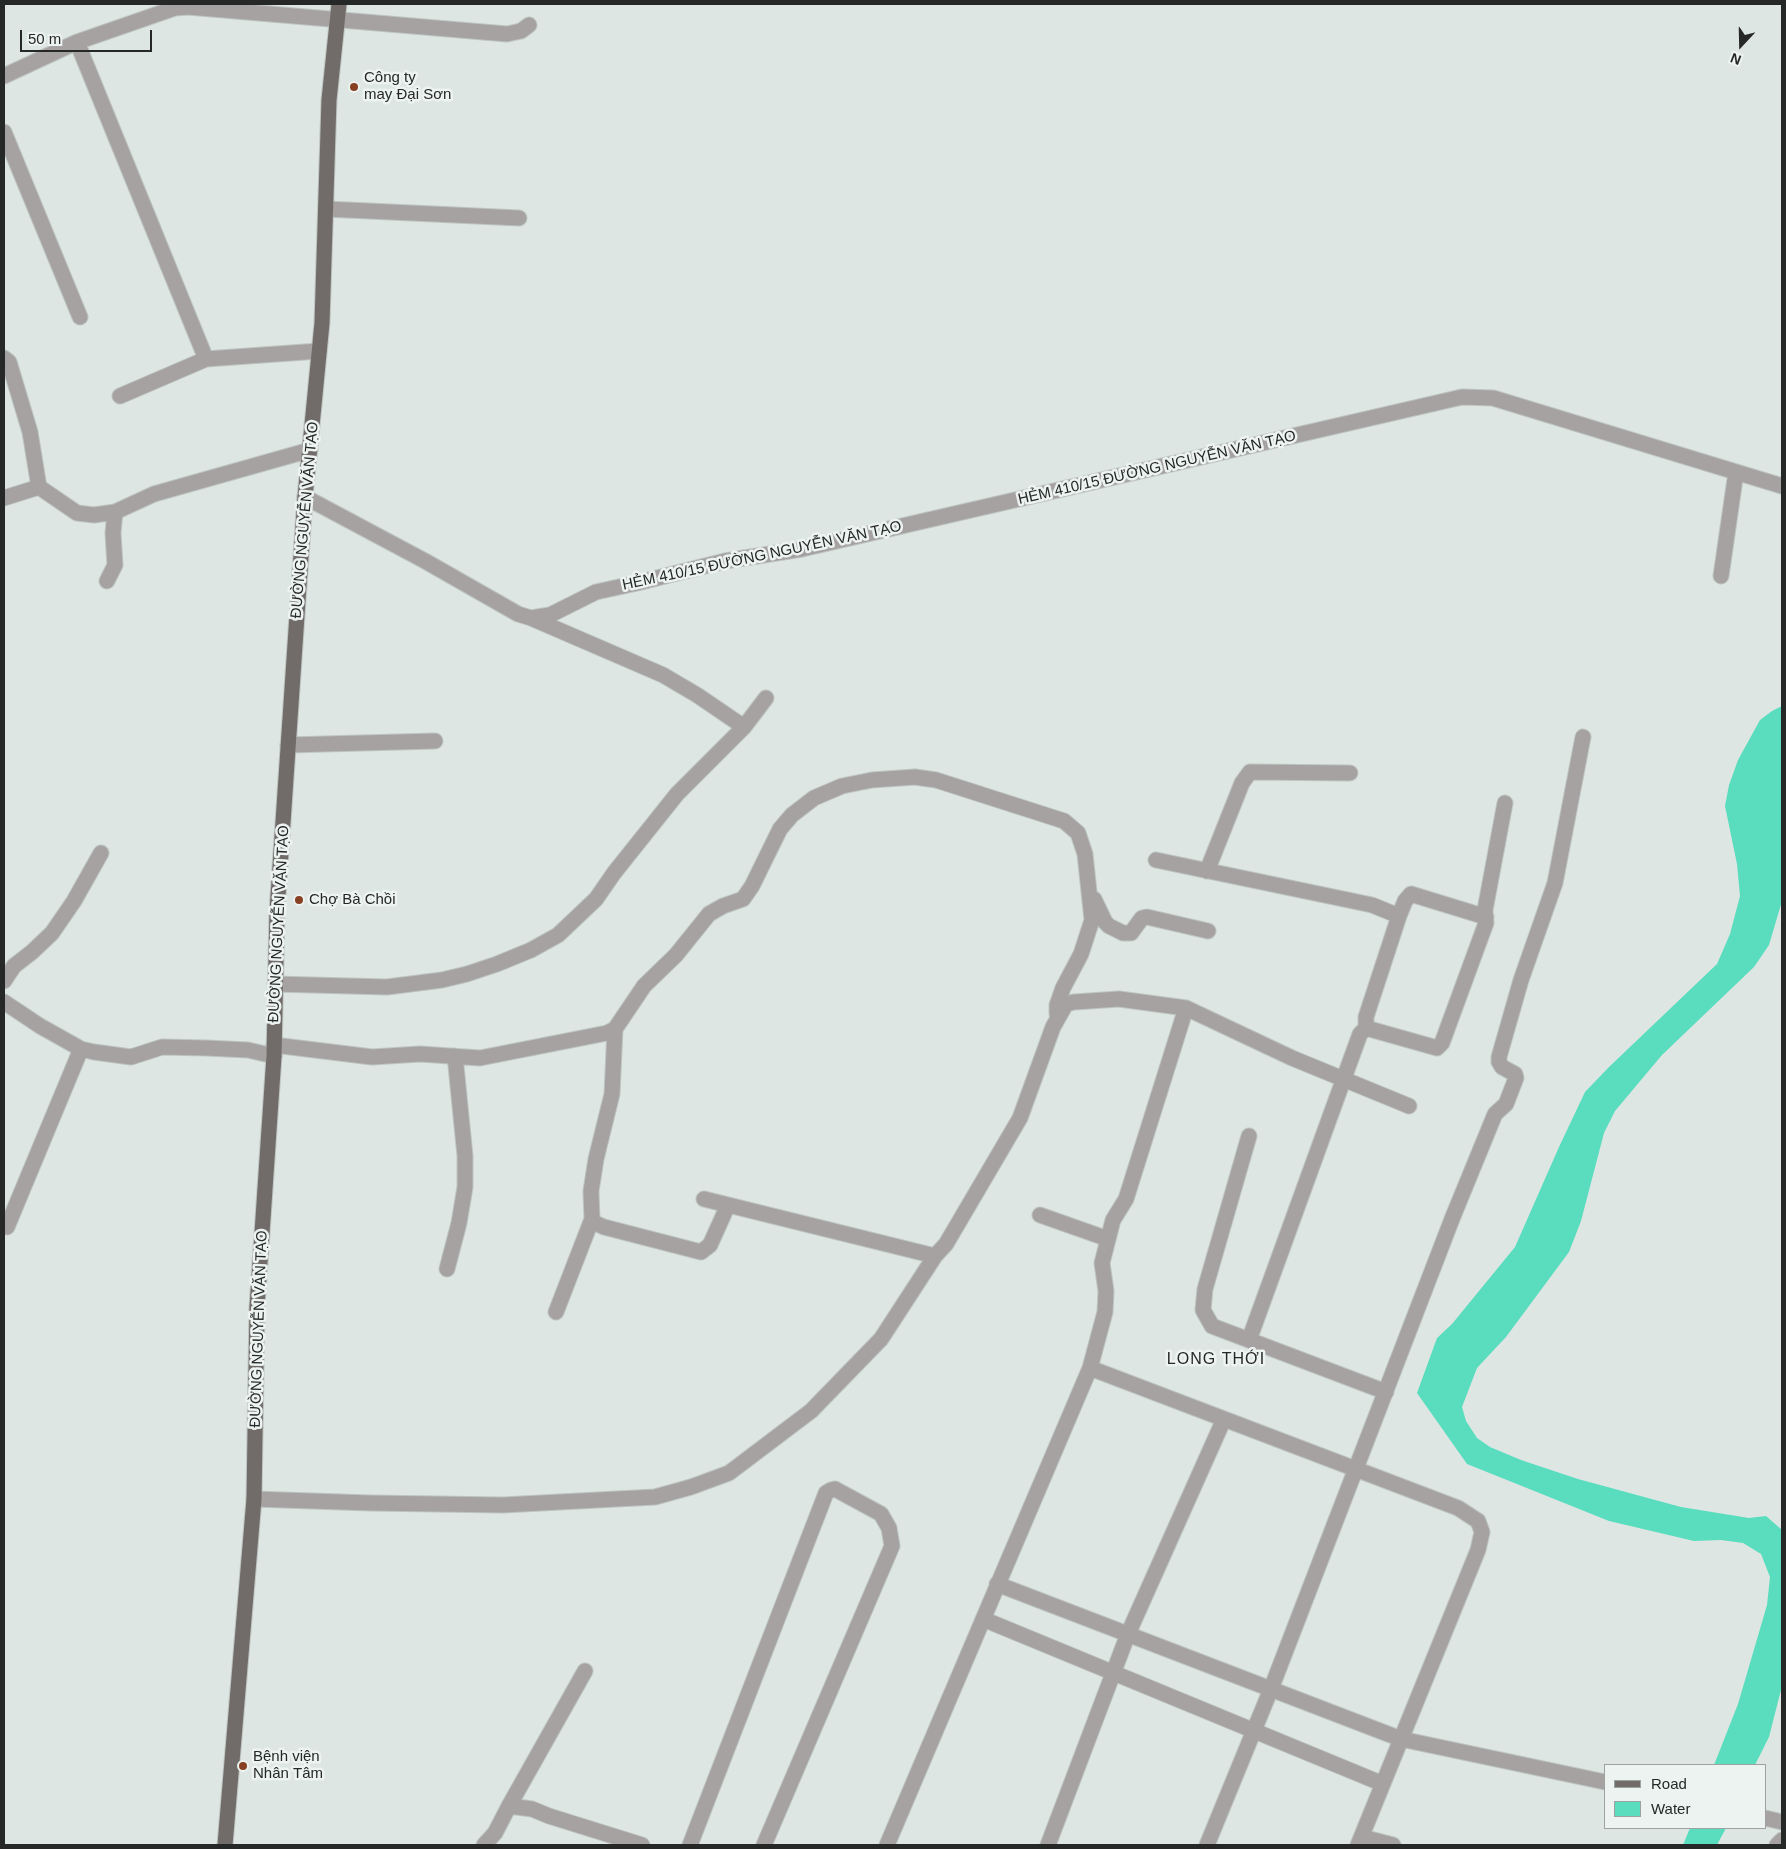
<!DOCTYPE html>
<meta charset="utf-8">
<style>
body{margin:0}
#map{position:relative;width:1786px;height:1849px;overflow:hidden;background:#dee6e3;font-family:Helvetica,sans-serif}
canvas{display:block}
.frame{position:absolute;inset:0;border:5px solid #262827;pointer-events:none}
.legend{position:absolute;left:1604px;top:1764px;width:162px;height:65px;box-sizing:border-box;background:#ecf3f1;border:1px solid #9da2a0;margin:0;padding:6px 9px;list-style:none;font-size:15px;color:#262827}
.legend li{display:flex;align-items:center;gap:10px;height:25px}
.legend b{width:25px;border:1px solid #9da2a0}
.north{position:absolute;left:1716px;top:20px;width:50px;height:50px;-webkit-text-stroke:4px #ecf3f1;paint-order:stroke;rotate:201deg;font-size:14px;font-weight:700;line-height:20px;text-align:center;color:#262827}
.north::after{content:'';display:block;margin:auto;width:18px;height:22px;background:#262827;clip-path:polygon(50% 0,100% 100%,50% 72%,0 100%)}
.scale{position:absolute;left:20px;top:30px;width:132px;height:22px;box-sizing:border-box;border:2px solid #262827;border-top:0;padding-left:6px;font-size:15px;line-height:18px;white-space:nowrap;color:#262827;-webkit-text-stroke:4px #ecf3f1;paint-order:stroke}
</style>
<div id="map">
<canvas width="1786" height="1849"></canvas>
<div class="frame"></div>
<ul class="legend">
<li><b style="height:6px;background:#716c6a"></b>Road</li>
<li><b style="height:14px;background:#59ddbe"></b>Water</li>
</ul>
<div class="north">N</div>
<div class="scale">50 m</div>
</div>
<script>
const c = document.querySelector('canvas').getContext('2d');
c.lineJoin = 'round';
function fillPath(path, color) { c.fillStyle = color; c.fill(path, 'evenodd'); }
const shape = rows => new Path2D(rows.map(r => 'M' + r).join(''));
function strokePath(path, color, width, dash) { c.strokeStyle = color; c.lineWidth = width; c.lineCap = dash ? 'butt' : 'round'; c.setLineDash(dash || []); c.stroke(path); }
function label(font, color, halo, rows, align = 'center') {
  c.font = font + ' Helvetica,sans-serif'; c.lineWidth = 5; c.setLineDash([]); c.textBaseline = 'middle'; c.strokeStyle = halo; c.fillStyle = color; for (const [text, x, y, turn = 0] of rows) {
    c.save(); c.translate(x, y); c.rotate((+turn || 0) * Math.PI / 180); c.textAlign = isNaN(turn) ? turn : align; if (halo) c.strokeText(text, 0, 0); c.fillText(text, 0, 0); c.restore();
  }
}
const water = shape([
 [1782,706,1782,901,1769,945,1754,967,1662,1055,1615,1111,1604,1133,1581,1221,1569,1252,1506,1337,1477,1368,1462,1407,1466,1421,1477,1438,1490,1447,1521,1460,1578,1479,1681,1507,1749,1518,1766,1516,1782,1530,1782,1686,1769,1737,1755,1765,1714,1765,1738,1704,1767,1605,1770,1577,1761,1554,1743,1543,1721,1540,1694,1541,1609,1521,1467,1464,1417,1393,1437,1338,1452,1324,1515,1247,1559,1147,1585,1092,1609,1067,1717,964,1730,934,1740,896,1737,864,1725,806,1729,785,1738,760,1760,720,1772,711],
 [1690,1828,1726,1828,1717,1845,1683,1845]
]);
const minor = shape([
 [77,42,206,359],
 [4,76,77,42,175,8,188,7,507,34,521,31,529,25],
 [4,132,80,317],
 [326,209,519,218],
 [4,358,9,362,30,432,39,487],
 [120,396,206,359,319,351],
 [305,497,425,561,518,614,531,618,663,675,697,695,744,727],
 [4,498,39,487,77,513,94,515,115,512,154,494,310,450],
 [1721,576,1736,472],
 [107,581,115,565,113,533,115,512],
 [531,618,550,615,596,592,637,583,725,561,802,549,1462,397,1493,398,1782,486],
 [288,745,435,741],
 [1156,860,1372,905,1399,916,1366,1017,1366,1028,1360,1034,1249,1340],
 [1207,871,1242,783,1250,772,1350,773],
 [1094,899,1105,922,1109,926,1123,933,1131,933,1142,918,1147,917,1208,931],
 [1399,916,1405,901,1411,894,1486,917],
 [4,981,14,966,32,952,52,933,74,901,101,853],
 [275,984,387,987,442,980,467,974,497,964,531,950,558,935,596,899,614,873,677,794,744,727,766,698],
 [4,1002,40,1026,81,1049,94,1052,131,1057,162,1047,206,1048,248,1050,274,1056],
 [1366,1028,1437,1048,1442,1043,1486,923,1485,910,1505,803],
 [615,1029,612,1094,596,1159,591,1191,592,1219,595,1223,604,1227,701,1252,710,1245,728,1205],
 [274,1045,372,1057,420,1054,480,1058,607,1033,615,1029,644,986,676,955,709,914,723,906,743,899,752,886,780,829,792,815,814,798,842,786,872,780,915,777,936,780,1064,821,1078,833,1085,854,1092,920,1081,954,1063,988,1057,1005,1057,1014],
 [1249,1136,1205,1289,1203,1310,1212,1326,1386,1392],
 [704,1199,935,1256],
 [1040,1215,1108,1239],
 [7,1227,81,1049],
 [447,1269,459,1223,465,1187,465,1156,455,1056],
 [556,1312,592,1219],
 [1090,1368,1105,1312,1106,1291,1102,1263,1113,1220,1126,1199,1186,1008],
 [254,1499,370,1503,503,1505,655,1497,691,1487,729,1473,811,1411,881,1339,935,1256,946,1244,1020,1118,1053,1027,1066,1004,1074,1002,1119,999,1186,1008,1292,1058,1409,1106],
 [997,1584,1401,1739,1605,1782],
 [983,1619,1383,1784],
 [509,1806,585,1671],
 [1765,1818,1782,1822],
 [1362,1837,1393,1845],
 [484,1845,495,1833,509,1806,532,1809,549,1816,642,1845],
 [690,1845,826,1493,831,1490,835,1489,881,1514,889,1528,892,1546,764,1845],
 [887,1845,1090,1368,1458,1508,1478,1521,1482,1532,1478,1550,1358,1845],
 [1048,1845,1128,1634,1224,1419],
 [1207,1845,1271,1689,1452,1219,1495,1114,1506,1104,1516,1078,1515,1074,1502,1067,1499,1062,1499,1057,1521,980,1555,883,1583,737],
 [1777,1845,1782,1840]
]);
const major = shape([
 [225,1845,254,1499,257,1307,274,1056,277,911,305,497,322,323,329,100,339,4]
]);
const markers = [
 [354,87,5,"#884022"],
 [299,900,5,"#884022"],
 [243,1766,5,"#884022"]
];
const poiNames = [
 ["Công ty",364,78],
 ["may Đại Sơn",364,95],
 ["Chợ Bà Chồi",309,900],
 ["Bệnh viện",253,1757],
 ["Nhân Tâm",253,1774]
];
const streetNames = [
 ["HẺM 410/15 ĐƯỜNG NGUYỄN VĂN TẠO",1157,468,-13],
 ["ĐƯỜNG NGUYỄN VĂN TẠO",305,520,-85],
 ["HẺM 410/15 ĐƯỜNG NGUYỄN VĂN TẠO",762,556,-12],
 ["ĐƯỜNG NGUYỄN VĂN TẠO",279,924,-87],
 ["ĐƯỜNG NGUYỄN VĂN TẠO",259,1329,-88]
];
const neighbourhoodNames = [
 ["LONG THỚI",1216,1360]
];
fillPath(water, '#59ddbe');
strokePath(minor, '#bdc4c1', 17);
strokePath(major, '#bdc4c1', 17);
strokePath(minor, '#a5a2a1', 15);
strokePath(major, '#716c6a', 15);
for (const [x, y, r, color] of markers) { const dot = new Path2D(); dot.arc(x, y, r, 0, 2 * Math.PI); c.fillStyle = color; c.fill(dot); strokePath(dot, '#ecf3f1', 2); }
label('15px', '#262827', '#ecf3f1', poiNames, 'left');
label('15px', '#262827', '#ecf3f1', streetNames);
c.letterSpacing = '1px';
label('16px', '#262827', '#ecf3f1', neighbourhoodNames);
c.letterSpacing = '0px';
</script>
